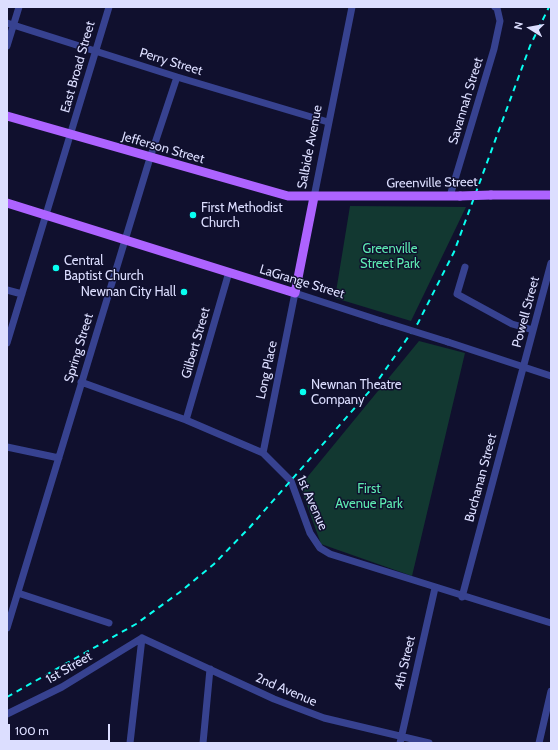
<!DOCTYPE html>
<style>
body{margin:0}
#map{position:relative;width:558px;height:750px;overflow:hidden;background:#10102e;font-family:Cabin,sans-serif}
canvas{display:block}
.frame{position:absolute;inset:0;border:8px solid #dcdeff;pointer-events:none}
.north{position:absolute;left:510px;top:8px;width:40px;height:40px;-webkit-text-stroke:3px #10102e;paint-order:stroke;rotate:281deg;font-size:11px;font-weight:700;line-height:16px;text-align:center;color:#dcdeff}
.north::after{content:'';display:block;margin:auto;width:14px;height:18px;background:#dcdeff;clip-path:polygon(50% 0,100% 100%,50% 72%,0 100%)}
.scale{position:absolute;left:8px;top:724px;width:102px;height:18px;box-sizing:border-box;border:2px solid #dcdeff;border-top:0;padding-left:5px;font-size:12px;line-height:14px;white-space:nowrap;color:#dcdeff;-webkit-text-stroke:3px #10102e;paint-order:stroke}
</style>
<div id="map">
<canvas width="558" height="750"></canvas>
<div class="frame"></div>
<div class="north">N</div>
<div class="scale">100 m</div>
</div>
<script>
const c = document.querySelector('canvas').getContext('2d');
c.lineJoin = 'round';
function fillPath(path, color) { c.fillStyle = color; c.fill(path, 'evenodd'); }
const shape = rows => new Path2D(rows.map(r => 'M' + r).join(''));
function strokePath(path, color, width, dash) { c.strokeStyle = color; c.lineWidth = width; c.lineCap = dash ? 'butt' : 'round'; c.setLineDash(dash || []); c.stroke(path); }
function label(font, color, halo, rows, align = 'center') {
  c.font = font + ' Cabin,sans-serif'; c.lineWidth = 3; c.setLineDash([]); c.textBaseline = 'middle'; c.strokeStyle = halo; c.fillStyle = color; for (const [text, x, y, turn = 0] of rows) {
    c.save(); c.translate(x, y); c.rotate((+turn || 0) * Math.PI / 180); c.textAlign = isNaN(turn) ? turn : align; if (halo) c.strokeText(text, 0, 0); c.fillText(text, 0, 0); c.restore();
  }
}
const green = shape([
 [350,206,466,207,411,321,335,298],
 [419,341,465,353,412,576,321,544,300,486]
]);
const minor = shape([
 [7,23,177,77,328,122],
 [7,46,19,7],
 [450,196,494,49,500,21,497,8,495,7],
 [314,197,352,7],
 [465,267,457,294,512,324,533,330],
 [7,290,22,294],
 [448,342,551,376],
 [7,343,109,7],
 [81,382,186,420,263,453,291,481,310,533,320,548,330,554,551,623],
 [186,420,229,272],
 [7,447,59,458],
 [263,453,295,293,381,321],
 [18,593,109,623],
 [462,597,551,263],
 [7,628,150,158,177,77],
 [142,638,274,699,324,718,429,743],
 [7,714,62,687,142,638],
 [130,743,142,638],
 [203,743,210,669],
 [400,743,435,588],
 [539,743,551,691]
]);
const major = shape([
 [7,116,288,196,460,196],
 [491,195,551,195],
 [7,203,295,293,314,197]
]);
const rail = shape([
 [7,697,136,624,180,592,214,564,250,527,374,386,418,323,454,252,530,46,549,7]
]);
const minorBridge = shape([
 [381,321,448,342]
]);
const majorBridge = shape([
 [460,196,491,195]
]);
const markers = [
 [193,215,4,"#08fff1"],
 [56,268,4,"#08fff1"],
 [184,292,4,"#08fff1"],
 [303,392,4,"#08fff1"]
];
const streetNames = [
 ["Perry Street",171,62,17],
 ["East Broad Street",78,67,-74],
 ["Savannah Street",466,101,-73],
 ["Salbide Avenue",310,147,-79],
 ["Jefferson Street",163,148,16],
 ["Greenville Street",432,183,-1],
 ["LaGrange Street",302,282,17],
 ["Powell Street",526,312,-75],
 ["Gilbert Street",196,343,-74],
 ["Spring Street",79,348,-73],
 ["Long Place",267,370,-78],
 ["Buchanan Street",481,478,-75],
 ["1st Avenue",312,503,66],
 ["4th Street",405,663,-77],
 ["1st Street",69,668,-30],
 ["2nd Avenue",286,690,23]
];
const poiNames = [
 ["First Methodist",201,208],
 ["Church",201,223],
 ["Central",64,261],
 ["Baptist Church",64,276],
 ["Newnan City Hall",176,292,"right"],
 ["Newnan Theatre",311,385],
 ["Company",311,400]
];
const parkNames = [
 ["Greenville",390,249],
 ["Street Park",390,264],
 ["First",369,489],
 ["Avenue Park",369,504]
];
fillPath(green, '#123831');
strokePath(minor, '#374290', 7);
strokePath(major, '#ad63ff', 9);
strokePath(rail, '#08fff1', 2, [6, 5]);
strokePath(minorBridge, '#374290', 7);
strokePath(majorBridge, '#ad63ff', 9);
for (const [x, y, r, color] of markers) { const dot = new Path2D(); dot.arc(x, y, r, 0, 2 * Math.PI); c.fillStyle = color; c.fill(dot); strokePath(dot, '#10102e', 1.5); }
label('13px', '#dcdeff', '#10102e', streetNames);
label('13px', '#dcdeff', '#10102e', poiNames, 'left');
label('13px', '#5deab1', '#10102e', parkNames);
</script>
